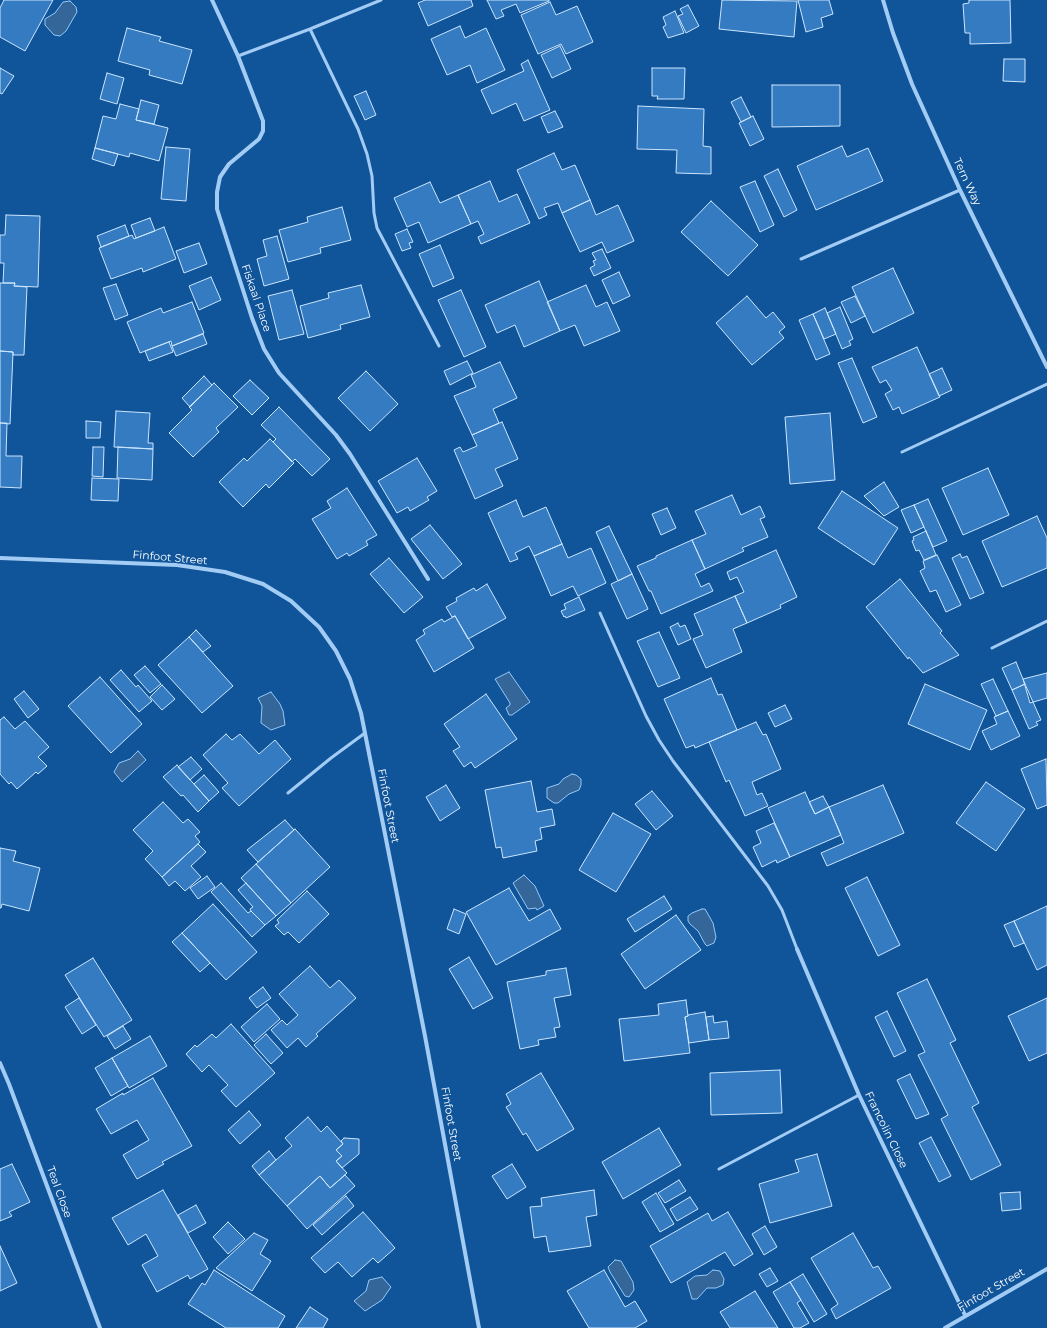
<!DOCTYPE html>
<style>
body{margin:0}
canvas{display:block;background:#10549a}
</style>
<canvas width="1047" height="1328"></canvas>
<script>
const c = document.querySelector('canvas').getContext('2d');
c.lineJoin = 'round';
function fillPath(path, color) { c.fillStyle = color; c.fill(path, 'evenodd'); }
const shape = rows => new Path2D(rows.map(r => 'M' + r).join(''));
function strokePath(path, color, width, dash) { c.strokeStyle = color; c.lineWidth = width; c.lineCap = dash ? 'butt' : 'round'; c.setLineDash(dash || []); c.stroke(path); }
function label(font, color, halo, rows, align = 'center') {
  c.font = font + ' Montserrat,sans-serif'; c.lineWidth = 3; c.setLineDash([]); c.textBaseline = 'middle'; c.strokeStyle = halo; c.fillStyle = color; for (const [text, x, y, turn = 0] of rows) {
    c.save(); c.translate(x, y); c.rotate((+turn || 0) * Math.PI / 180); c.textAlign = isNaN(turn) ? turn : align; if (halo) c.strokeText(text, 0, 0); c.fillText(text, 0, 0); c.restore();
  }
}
const water = shape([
 [70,1,76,7,77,12,66,31,60,36,54,35,45,25,45,19,55,13,63,2,70,1],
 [509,672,530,702,512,715,509,715,506,708,510,705,510,703,495,679,509,672],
 [271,692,280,704,283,711,285,725,271,730,261,723,262,706,258,698,271,692],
 [138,751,146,760,122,782,114,772,119,763,130,759,138,751],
 [572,774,576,775,581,779,581,785,579,790,569,794,558,803,554,803,547,798,547,788,559,784,563,779,572,774],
 [524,875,535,886,544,906,537,910,536,908,528,909,513,883,524,875],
 [702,909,705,909,713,923,716,937,714,943,707,946,705,944,698,931,690,924,688,921,688,916,692,913,702,909],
 [615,1260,621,1261,633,1282,634,1290,629,1297,625,1296,610,1272,608,1267,615,1260],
 [713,1270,720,1271,724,1279,723,1285,716,1288,707,1288,697,1299,692,1299,687,1282,695,1276,707,1275,713,1270],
 [382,1277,391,1287,382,1300,365,1311,354,1301,366,1291,369,1280,382,1277]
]);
const building = shape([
 [4,0,53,0,25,51,0,37,0,8,4,0],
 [425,0,471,0,473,6,428,26,418,3,425,0],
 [487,0,549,0,549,1,520,13,516,4,501,10,504,16,496,19,487,0],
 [722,0,797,1,794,37,719,29,722,0],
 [798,0,829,0,833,14,821,18,823,27,806,32,798,0],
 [969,0,1010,0,1011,43,970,44,970,33,965,33,963,4,969,3,969,0],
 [550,2,556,15,577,6,593,42,566,54,561,44,538,54,521,15,550,2],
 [688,5,699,26,686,33,678,16,683,14,680,9,688,5],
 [675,11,684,33,668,38,663,27,666,25,663,17,675,11],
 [460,26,465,38,486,28,505,70,477,83,470,65,447,75,431,39,460,26],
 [127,28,161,37,159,41,192,50,182,84,149,75,150,70,118,61,127,28],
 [560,46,571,69,552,78,541,55,560,46],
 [1004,59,1025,59,1025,82,1003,81,1004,59],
 [528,60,550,110,524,121,516,103,492,114,481,90,524,71,521,64,528,60],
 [0,68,14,76,2,94,0,93,0,68],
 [652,68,685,68,684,99,657,99,658,96,652,96,652,68],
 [107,73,124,78,117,104,100,99,107,73],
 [772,85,840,85,840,126,772,127,772,85],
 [366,91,376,115,365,120,354,96,366,91],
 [741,97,751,117,741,122,731,102,741,97],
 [141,100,159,105,154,124,136,120,141,100],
 [120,104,139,109,136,120,168,128,159,161,130,153,129,157,95,148,103,116,116,119,120,104],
 [638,106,704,109,703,146,711,147,711,174,676,173,677,150,637,149,638,106],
 [555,111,563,127,548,133,541,117,555,111],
 [753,116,764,139,750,146,739,123,753,116],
 [842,146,847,157,868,148,883,181,816,210,797,166,842,146],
 [166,147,190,149,186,201,161,199,166,147],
 [95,148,118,154,114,166,92,159,95,148],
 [554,153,562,170,575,165,590,200,562,213,558,203,544,208,547,215,539,219,517,170,554,153],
 [778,169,797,210,784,217,764,176,778,169],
 [490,181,499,202,517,194,530,223,481,244,478,237,484,234,478,221,471,224,458,195,490,181],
 [755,181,774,225,760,232,740,187,755,181],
 [430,182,440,203,458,195,471,224,428,243,419,222,407,227,394,198,430,182],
 [590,200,596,215,618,205,634,241,607,253,602,242,580,252,562,213,590,200],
 [711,201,758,245,728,276,681,232,711,201],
 [342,207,351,240,320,248,321,253,288,262,279,230,308,222,307,217,342,207],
 [6,215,40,216,38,287,14,286,15,283,3,283,4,263,0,263,0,235,5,235,6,215],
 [150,218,155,231,136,238,131,225,150,218],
 [125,225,129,236,101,247,97,236,125,225],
 [164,227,176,259,143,272,142,268,111,279,99,248,132,235,134,239,164,227],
 [407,229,413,242,409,243,411,248,402,251,395,234,407,229],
 [277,236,289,279,264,286,257,259,267,256,263,240,277,236],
 [199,243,207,264,184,273,176,251,199,243],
 [440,245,454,278,433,287,419,254,440,245],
 [602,249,611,268,594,276,590,268,595,265,593,261,596,260,592,253,602,249],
 [893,268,914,313,873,333,852,287,893,268],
 [619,272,630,296,613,304,602,280,619,272],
 [211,277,221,300,199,310,189,286,211,277],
 [539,281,560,331,524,347,515,325,497,333,485,305,539,281],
 [0,283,15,283,14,286,27,287,24,355,13,355,13,352,0,351,0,283],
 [116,284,128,315,115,320,103,288,116,284],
 [361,285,370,317,340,325,341,329,308,338,300,306,329,298,328,293,361,285],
 [586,285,596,307,607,302,620,331,584,346,575,325,560,331,547,302,586,285],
 [292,290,304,334,279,340,268,296,292,290],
 [461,290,486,347,464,357,438,300,461,290],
 [747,296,766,318,773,312,785,327,779,332,784,338,752,365,716,323,747,296],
 [855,296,865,316,851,323,841,302,855,296],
 [192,302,204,333,172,346,171,341,140,353,127,322,161,308,163,313,192,302],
 [840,307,853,339,849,341,851,345,842,349,827,313,840,307],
 [825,308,836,334,824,339,813,314,825,308],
 [813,314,830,354,816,360,799,320,813,314],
 [203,334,207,344,176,356,172,346,203,334],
 [169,342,173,352,149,361,145,351,169,342],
 [917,347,940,397,902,414,899,407,893,410,885,394,892,390,886,380,880,383,872,367,917,347],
 [0,351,13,352,10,424,0,423,0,351],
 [852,358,877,417,863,423,838,363,852,358],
 [467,361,473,373,450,385,444,371,467,361],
 [500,362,517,398,493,409,499,423,472,435,454,396,476,387,471,375,500,362],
 [942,368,952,390,939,396,929,374,942,368],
 [366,371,398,404,370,431,338,398,366,371],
 [204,376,212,385,190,407,182,398,204,376],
 [250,380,269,398,252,415,233,396,250,380],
 [214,383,238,407,216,428,219,432,193,457,169,433,192,410,189,407,214,383],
 [279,407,330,459,312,476,295,459,292,462,273,442,276,439,261,425,279,407],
 [116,411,150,413,148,443,153,443,153,449,114,447,116,411],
 [830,413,835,480,790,484,785,417,830,413],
 [86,421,101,422,100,438,86,438,86,421],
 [502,422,518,459,495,469,503,486,475,499,454,450,460,447,463,452,477,446,472,435,502,422],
 [0,423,7,423,6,456,22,456,21,488,0,487,0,423],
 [270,439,294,463,269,488,266,484,243,507,219,482,244,458,247,461,270,439],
 [93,447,104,447,103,477,92,476,93,447],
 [118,447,153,449,152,480,117,478,118,447],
 [417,458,437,491,427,497,429,500,410,511,408,507,397,513,378,481,417,458],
 [988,468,1009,515,963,535,942,488,988,468],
 [92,478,119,479,118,501,91,500,92,478],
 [884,482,899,507,884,516,864,496,884,482],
 [347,488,377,535,366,541,368,545,349,556,347,553,337,559,312,519,331,508,327,501,347,488],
 [842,491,898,528,874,565,818,528,842,491],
 [732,495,741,515,760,506,765,517,760,519,768,537,742,548,744,551,705,569,692,540,706,534,695,511,732,495],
 [928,499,947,541,933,547,914,505,928,499],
 [516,500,523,517,546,507,562,544,534,556,529,546,515,553,518,559,510,562,488,513,516,500],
 [914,505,924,527,911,533,901,510,914,505],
 [667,508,676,528,661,535,652,514,667,508],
 [1037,516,1047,538,1047,568,1002,587,982,541,1037,516],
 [430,525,462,564,443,579,411,539,430,525],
 [609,526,632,574,618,581,596,532,609,526],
 [926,531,936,555,924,560,919,550,916,551,912,541,914,540,913,537,926,531],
 [692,540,705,569,695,574,701,587,709,583,713,591,661,614,651,591,649,591,637,566,656,558,656,556,692,540],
 [562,544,568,558,591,548,606,583,578,596,573,586,551,596,534,556,562,544],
 [776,550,797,597,780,605,781,608,747,623,735,596,744,592,737,577,730,580,727,572,776,550],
 [960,554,962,558,967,556,984,593,970,599,952,558,960,554],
 [937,555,961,605,946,612,936,590,930,592,920,571,925,568,923,561,937,555],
 [389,558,423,597,404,613,370,574,389,558],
 [632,574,648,609,627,619,611,584,632,574],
 [900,579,942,631,940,633,959,655,923,673,909,657,908,659,866,607,900,579],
 [487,584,506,618,468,639,455,616,452,617,446,607,457,601,456,598,474,588,476,591,487,584],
 [735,596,747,623,733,629,742,652,706,668,693,639,703,635,694,614,735,596],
 [579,597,585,610,566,618,565,616,564,617,561,611,566,609,564,604,579,597],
 [455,616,474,648,434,672,416,640,425,634,423,630,442,619,444,622,455,616],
 [678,623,680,627,685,625,691,639,678,645,670,627,678,623],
 [196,630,211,646,203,652,189,637,196,630],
 [659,632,680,678,658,687,637,641,659,632],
 [189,637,233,686,202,713,158,665,189,637],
 [1016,662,1025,684,1012,690,1002,668,1016,662],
 [145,666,161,684,150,693,134,675,145,666],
 [121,670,136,687,138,685,152,701,139,712,110,680,121,670],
 [1047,673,1047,698,1030,703,1023,679,1047,673],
 [100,677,142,724,111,753,68,706,100,677],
 [711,678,718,695,722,694,737,730,695,748,694,745,686,748,664,699,711,678],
 [993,679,1008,711,996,716,981,684,993,679],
 [925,684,987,710,970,750,908,724,925,684],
 [1025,684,1041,720,1036,722,1038,725,1029,729,1012,690,1025,684],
 [162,685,175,699,162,710,150,697,162,685],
 [24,691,39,709,28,718,14,699,24,691],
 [486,694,517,739,475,768,471,762,464,767,453,751,460,747,444,724,486,694],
 [785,705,792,719,775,727,768,713,785,705],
 [1008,711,1020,736,991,750,982,731,997,724,994,717,1008,711],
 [4,717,15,729,25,721,49,747,38,757,47,766,38,774,36,772,17,789,11,782,9,784,0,774,0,720,4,717],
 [756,722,763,735,766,734,781,769,752,782,757,795,762,793,768,806,745,816,729,780,726,782,709,742,756,722],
 [226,734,232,740,240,734,259,754,275,740,291,759,239,806,222,788,228,783,203,755,226,734],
 [191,757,202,769,190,780,178,767,191,757],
 [1046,759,1047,805,1037,809,1021,769,1046,759],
 [177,765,209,801,198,812,183,795,181,796,163,777,177,765],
 [204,775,219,792,209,801,194,784,204,775],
 [531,781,537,812,552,809,555,825,540,828,542,839,535,841,537,851,503,858,501,847,496,848,485,790,531,781],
 [986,782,1025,809,996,851,956,823,986,782],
 [446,785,460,808,440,821,426,797,446,785],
 [883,785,904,833,827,866,821,853,844,843,829,807,883,785],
 [652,791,673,816,656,830,635,804,652,791],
 [805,792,815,814,829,807,841,835,790,857,768,808,805,792],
 [823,796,829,807,815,814,809,802,823,796],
 [163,802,183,823,188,819,200,832,195,836,200,842,162,877,145,859,153,851,133,830,163,802],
 [613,813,651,834,616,892,579,870,613,813],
 [285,820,294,830,258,862,247,850,285,820],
 [774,823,790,857,777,863,776,860,762,867,753,847,761,843,756,831,774,823],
 [295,829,330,867,291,903,256,864,295,829],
 [198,844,206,852,191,866,201,877,185,891,175,881,169,886,162,877,198,844],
 [0,848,16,851,13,861,40,868,29,911,2,904,1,908,0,908,0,848],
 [256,864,291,903,276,916,241,878,256,864],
 [207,876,215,887,198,899,190,888,207,876],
 [867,877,900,945,878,956,845,888,867,877],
 [221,883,248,913,251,911,265,925,252,937,211,892,221,883],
 [246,883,276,916,265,925,251,911,250,909,253,907,238,890,246,883],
 [509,888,529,921,550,909,561,929,496,965,466,912,509,888],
 [307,891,329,914,299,943,288,932,284,935,275,926,279,923,277,920,307,891],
 [664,896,672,909,635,932,627,919,664,896],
 [213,904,257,952,226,980,182,933,213,904],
 [1047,906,1047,965,1037,970,1014,921,1047,906],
 [454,909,466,914,459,934,447,929,454,909],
 [676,915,701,950,645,989,621,954,676,915],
 [1014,921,1024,943,1014,947,1004,925,1014,921],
 [182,933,210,963,200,972,172,942,182,933],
 [469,957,493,998,473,1009,449,969,469,957],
 [93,958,132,1020,104,1037,65,975,93,958],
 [310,966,330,988,339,980,356,998,316,1034,318,1036,306,1047,298,1038,287,1048,271,1030,282,1020,287,1025,298,1015,279,994,310,966],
 [566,968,571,995,554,998,560,1027,554,1028,556,1037,538,1040,539,1045,520,1049,507,982,546,975,546,971,566,968],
 [927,979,956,1040,950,1043,979,1103,972,1107,1001,1165,971,1180,941,1119,948,1115,918,1055,925,1052,897,993,927,979],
 [263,987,271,998,257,1008,249,998,263,987],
 [79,998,96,1025,82,1034,65,1007,79,998],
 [1047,998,1047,1053,1029,1061,1008,1016,1047,998],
 [686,1000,688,1016,685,1017,690,1053,624,1061,619,1019,659,1015,658,1004,686,1000],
 [267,1004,280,1019,254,1042,241,1027,267,1004],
 [887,1011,906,1051,894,1057,875,1017,887,1011],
 [705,1012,709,1040,689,1043,685,1017,688,1016,688,1015,705,1012],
 [713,1016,714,1023,727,1021,729,1038,709,1040,706,1017,713,1016],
 [231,1024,275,1073,236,1107,221,1091,228,1085,209,1065,202,1072,186,1054,195,1045,197,1047,212,1034,216,1038,231,1024],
 [123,1026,131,1039,115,1049,107,1036,123,1026],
 [266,1034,283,1053,271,1064,254,1045,266,1034],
 [150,1036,167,1066,129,1088,112,1058,150,1036],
 [112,1058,128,1086,111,1096,95,1068,112,1058],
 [780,1070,782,1113,711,1115,710,1073,780,1070],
 [541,1073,574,1129,537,1151,526,1133,523,1135,506,1107,511,1104,506,1094,541,1073],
 [910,1074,929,1114,916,1119,897,1080,910,1074],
 [153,1078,192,1146,162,1162,164,1164,137,1179,123,1155,149,1140,137,1120,111,1134,96,1109,123,1093,123,1095,153,1078],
 [249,1111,261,1125,240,1144,228,1130,249,1111],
 [308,1117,321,1132,327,1126,343,1144,336,1150,342,1156,336,1161,347,1173,330,1188,320,1176,287,1206,259,1175,292,1146,285,1138,308,1117],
 [659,1128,681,1165,623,1199,602,1162,659,1128],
 [931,1137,951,1176,939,1182,919,1143,931,1137],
 [344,1138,359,1139,359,1154,342,1168,336,1161,342,1156,336,1150,343,1144,341,1141,344,1138],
 [269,1151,276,1160,259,1175,252,1166,269,1151],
 [817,1154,832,1206,770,1223,759,1184,799,1172,795,1160,817,1154],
 [12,1164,30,1202,9,1212,12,1216,0,1221,0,1169,12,1164],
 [512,1164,526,1187,507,1199,492,1176,512,1164],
 [345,1175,355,1186,307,1229,287,1206,320,1176,330,1188,345,1175],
 [679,1180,686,1191,665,1203,658,1193,679,1180],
 [163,1190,208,1269,190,1279,188,1275,157,1292,142,1265,158,1256,146,1234,128,1245,112,1218,163,1190],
 [594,1190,597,1215,586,1217,591,1246,549,1252,546,1236,534,1238,530,1207,542,1206,541,1198,594,1190],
 [1020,1192,1021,1209,1002,1211,1000,1193,1020,1192],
 [656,1193,674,1224,660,1232,642,1202,656,1193],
 [346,1196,354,1206,322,1235,313,1225,346,1196],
 [690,1197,698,1209,677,1221,670,1209,690,1197],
 [196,1205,206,1223,188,1233,178,1215,196,1205],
 [363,1212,395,1248,378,1263,373,1258,352,1277,338,1262,325,1273,311,1258,363,1212],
 [728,1212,753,1254,734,1266,725,1252,671,1283,650,1246,708,1213,712,1221,728,1212],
 [228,1222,245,1239,228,1254,213,1237,228,1222],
 [765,1226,777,1247,764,1255,752,1234,765,1226],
 [254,1233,268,1240,260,1254,271,1261,252,1291,216,1268,254,1233],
 [853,1233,873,1268,878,1266,891,1288,836,1319,831,1309,838,1304,811,1258,853,1233],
 [0,1246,17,1283,0,1291,0,1246],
 [770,1268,778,1281,767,1287,759,1274,770,1268],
 [214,1270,285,1316,278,1328,226,1328,188,1304,202,1283,205,1285,214,1270],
 [604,1270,625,1307,635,1301,647,1321,635,1328,589,1328,567,1291,604,1270],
 [803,1274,827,1314,814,1322,790,1282,803,1274],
 [790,1282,801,1300,797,1303,809,1323,800,1328,794,1328,773,1292,790,1282],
 [755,1291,778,1328,730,1328,720,1312,755,1291],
 [310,1307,328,1319,323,1328,296,1328,310,1307]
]);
const service = shape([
 [310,29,358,129,367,154,372,176,374,213,377,228,439,346],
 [238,56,310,29,381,0],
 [801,259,960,190],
 [902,452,1047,384],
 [600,613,646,716,659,740,673,761,768,886,782,910,797,949],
 [992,648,1047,621],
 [288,793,331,758,365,733],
 [719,1169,859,1095]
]);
const minor = shape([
 [212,0,238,56,263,121,263,131,259,139,229,164,220,177,217,192,217,209,252,318,264,349,279,373,336,435,350,454,428,579],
 [883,0,893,33,912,84,960,190,1047,367],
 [0,558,177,565,225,572,263,584,291,601,319,627,336,651,350,679,361,713,425,1036,479,1328],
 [797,949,859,1095,965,1315],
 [0,1063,9,1084,100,1328],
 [945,1328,1047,1269]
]);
const streetNames = [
 ["Tern Way",967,182,65],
 ["Fiskaal Place",256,298,71],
 ["Finfoot Street",170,558,5],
 ["Finfoot Street",388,806,79],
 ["Finfoot Street",451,1124,80],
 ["Francolin Close",886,1130,64],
 ["Teal Close",59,1192,70],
 ["Finfoot Street",991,1290,-30]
];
fillPath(water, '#346699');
strokePath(water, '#94c8f8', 1);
fillPath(building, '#347bc1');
strokePath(building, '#cbe5fe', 1);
strokePath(service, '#a3ccf5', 3);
strokePath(minor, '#a3ccf5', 4);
label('11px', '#fff', '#10549a', streetNames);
</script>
